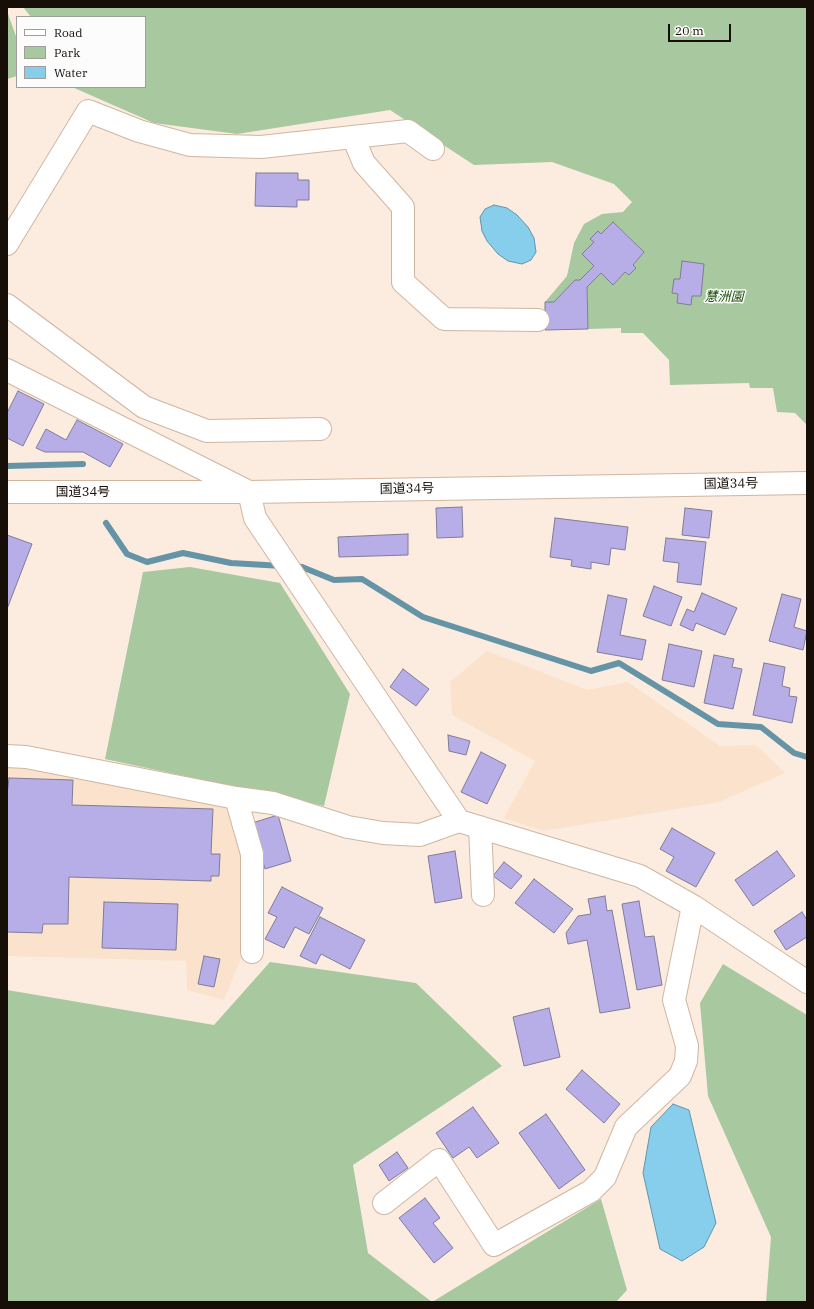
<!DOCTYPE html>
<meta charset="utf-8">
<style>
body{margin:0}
#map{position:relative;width:814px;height:1309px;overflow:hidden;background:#fcecdf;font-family:"IBM Plex Serif",serif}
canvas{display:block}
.frame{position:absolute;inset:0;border:8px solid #170e07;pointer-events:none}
.legend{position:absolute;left:16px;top:16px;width:130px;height:72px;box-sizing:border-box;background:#fcfcfc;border:1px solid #a09d9a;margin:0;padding:5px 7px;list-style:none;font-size:12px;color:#170e07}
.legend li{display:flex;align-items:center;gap:8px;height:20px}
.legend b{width:20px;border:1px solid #a09d9a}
.scale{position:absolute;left:668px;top:24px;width:63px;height:18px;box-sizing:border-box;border:2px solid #170e07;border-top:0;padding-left:5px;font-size:12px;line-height:14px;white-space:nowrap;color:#170e07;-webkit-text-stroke:3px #fcfcfc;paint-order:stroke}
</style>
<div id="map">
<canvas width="814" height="1309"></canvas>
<div class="frame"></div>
<ul class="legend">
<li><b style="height:5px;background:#fff"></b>Road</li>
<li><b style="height:11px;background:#a8c8a0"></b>Park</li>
<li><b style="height:11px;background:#87cdec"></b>Water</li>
</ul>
<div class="scale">20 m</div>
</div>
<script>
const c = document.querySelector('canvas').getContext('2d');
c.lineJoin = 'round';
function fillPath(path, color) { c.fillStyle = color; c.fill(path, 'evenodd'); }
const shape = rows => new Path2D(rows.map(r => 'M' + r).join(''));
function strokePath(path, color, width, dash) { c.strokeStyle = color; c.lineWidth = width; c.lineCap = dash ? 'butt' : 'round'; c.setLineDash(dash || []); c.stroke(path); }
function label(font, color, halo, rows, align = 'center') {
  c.font = font + ' "IBM Plex Serif","Noto Sans JP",serif'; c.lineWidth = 3; c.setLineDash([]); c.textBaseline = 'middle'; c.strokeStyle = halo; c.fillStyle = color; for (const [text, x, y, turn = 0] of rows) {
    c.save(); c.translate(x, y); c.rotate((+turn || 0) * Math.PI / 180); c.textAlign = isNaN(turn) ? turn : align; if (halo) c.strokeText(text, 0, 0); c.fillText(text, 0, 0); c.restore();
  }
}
const built = shape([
 [487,651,588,690,628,682,720,746,756,745,785,773,719,802,544,831,504,818,535,761,452,715,450,682],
 [7,765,228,804,246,861,244,951,224,1000,187,990,186,961,7,956]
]);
const green = shape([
 [23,7,807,7,807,425,795,413,777,412,773,388,750,388,749,383,670,385,669,360,643,333,621,333,621,328,588,329,587,287,601,273,613,285,625,272,629,275,636,268,633,265,644,252,613,222,601,234,598,231,591,238,594,242,582,254,594,266,580,280,575,281,554,302,545,302,567,276,574,243,584,224,602,214,623,212,632,202,614,184,552,162,474,165,390,110,237,134,154,123,72,87,145,87,145,17,31,17],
 [7,11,17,39,17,76,7,79],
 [190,567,280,583,350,694,324,806,105,759,143,572],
 [270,962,416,983,502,1066,353,1165,368,1253,432,1302,601,1199,627,1290,616,1302,7,1302,7,990,214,1025],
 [723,964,807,1015,807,1302,766,1302,771,1237,708,1096,700,1003]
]);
const water = shape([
 [494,205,507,208,517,215,528,227,534,238,536,252,531,260,522,264,508,261,498,254,487,241,482,231,480,217,485,209,494,205],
 [673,1104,689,1110,716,1223,704,1247,682,1261,660,1249,643,1173,651,1127,673,1104]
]);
const stream = shape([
 [7,466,83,464],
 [106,523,127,554,147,562,183,553,231,563,282,566],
 [293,566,302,567,334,580,362,579,423,617,591,671,619,663,718,724,761,727,794,753,807,757]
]);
const building = shape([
 [256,173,298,173,298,180,309,180,309,200,297,200,297,207,255,206,256,173],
 [613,222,644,252,633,265,636,268,629,275,625,272,613,285,601,273,587,287,588,329,545,330,545,302,554,302,575,280,580,280,594,266,582,254,594,242,590,239,598,231,601,234,613,222],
 [682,261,704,264,701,296,692,296,691,305,677,303,678,294,672,293,674,279,680,279,682,261],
 [18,391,44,404,23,446,7,438,7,413,18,391],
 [77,420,123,444,110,467,83,452,45,452,36,448,46,429,66,440,77,420],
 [462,507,463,537,437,538,436,508,462,507],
 [685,508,712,511,709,538,682,535,685,508],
 [555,518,628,527,625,550,611,548,609,565,591,562,591,569,571,566,572,560,550,557,555,518],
 [408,534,408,555,339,557,338,537,408,534],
 [7,535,32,544,7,609,7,535],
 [666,538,706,542,701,585,677,582,679,563,663,561,666,538],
 [654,586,682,597,671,626,643,616,654,586],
 [702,593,737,608,725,635,696,623,693,631,680,625,687,609,694,612,702,593],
 [782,594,801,599,794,627,807,631,803,650,769,641,782,594],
 [608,595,627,599,620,635,646,640,642,660,597,652,608,595],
 [669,644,702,651,694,687,662,680,669,644],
 [714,655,734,659,732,667,742,669,733,709,704,703,714,655],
 [764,663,785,667,782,686,790,688,789,696,797,697,792,723,753,715,764,663],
 [403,669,429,689,416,706,390,687,403,669],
 [448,735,470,741,466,755,449,751,448,735],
 [481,752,506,765,487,804,461,792,481,752],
 [9,778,73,780,72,805,213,809,211,854,220,854,219,876,211,876,211,881,69,877,68,924,43,924,42,933,7,932,7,795,9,778],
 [278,815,291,861,265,869,252,823,278,815],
 [672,828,715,853,696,887,666,871,674,857,660,849,672,828],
 [455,851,462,898,435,903,428,856,455,851],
 [777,851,795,876,753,906,735,880,777,851],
 [504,862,522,876,511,889,493,876,504,862],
 [534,879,573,909,554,933,515,903,534,879],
 [282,887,323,908,309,934,295,927,284,948,265,939,277,917,268,913,282,887],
 [605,896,607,911,612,910,630,1008,600,1013,587,940,568,944,566,933,578,916,591,914,588,899,605,896],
 [639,901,645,937,654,936,662,985,637,990,622,904,639,901],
 [104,902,178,904,176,950,102,948,104,902],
 [802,912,807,920,807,937,786,950,774,931,802,912],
 [320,917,365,940,350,969,321,954,316,964,300,956,320,917],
 [204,956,220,959,214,987,198,984,204,956],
 [549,1008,560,1057,524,1066,513,1017,549,1008],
 [582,1070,620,1104,604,1123,566,1089,582,1070],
 [473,1107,499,1143,477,1158,469,1147,453,1158,436,1133,473,1107],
 [546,1114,585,1170,559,1189,519,1133,546,1114],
 [397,1152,408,1168,389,1181,379,1165,397,1152],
 [425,1198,440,1218,433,1223,453,1248,434,1263,399,1218,425,1198]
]);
const minor = shape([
 [353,137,364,163,403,207,403,282,444,319,538,320],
 [7,244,88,111,139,131,190,145,261,147,408,131,433,149],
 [7,305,144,407,207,431,320,429],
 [7,370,249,492,255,518,459,821],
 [7,756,26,757,236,798,273,803,348,827,383,833,420,835,459,821,640,876,693,906,807,982],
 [236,798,252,854,252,952],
 [480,827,483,895],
 [384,1203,439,1160,494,1245,591,1191,605,1177,626,1127,680,1076,686,1061,687,1046,674,1000,693,906]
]);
const highway = shape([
 [7,492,249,492,807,483]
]);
const parkNames = [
 ["慧洲園",724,297]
];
const streetNames = [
 ["国道34号",731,484,-1],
 ["国道34号",407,489,-1],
 ["国道34号",83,492]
];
fillPath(built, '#fbe2cc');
fillPath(green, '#a8c8a0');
fillPath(water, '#87cdec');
strokePath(water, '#6594a7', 1);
strokePath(stream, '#6594a7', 6);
fillPath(building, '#b7aee8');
strokePath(building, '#7f7c97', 1);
strokePath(minor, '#cfb6a1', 24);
strokePath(highway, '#cfb6a1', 24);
strokePath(minor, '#fff', 22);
strokePath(highway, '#fff', 22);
label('italic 13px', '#1c500a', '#fcfcfc', parkNames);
label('13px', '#170e07', '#fcfcfc', streetNames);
</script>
